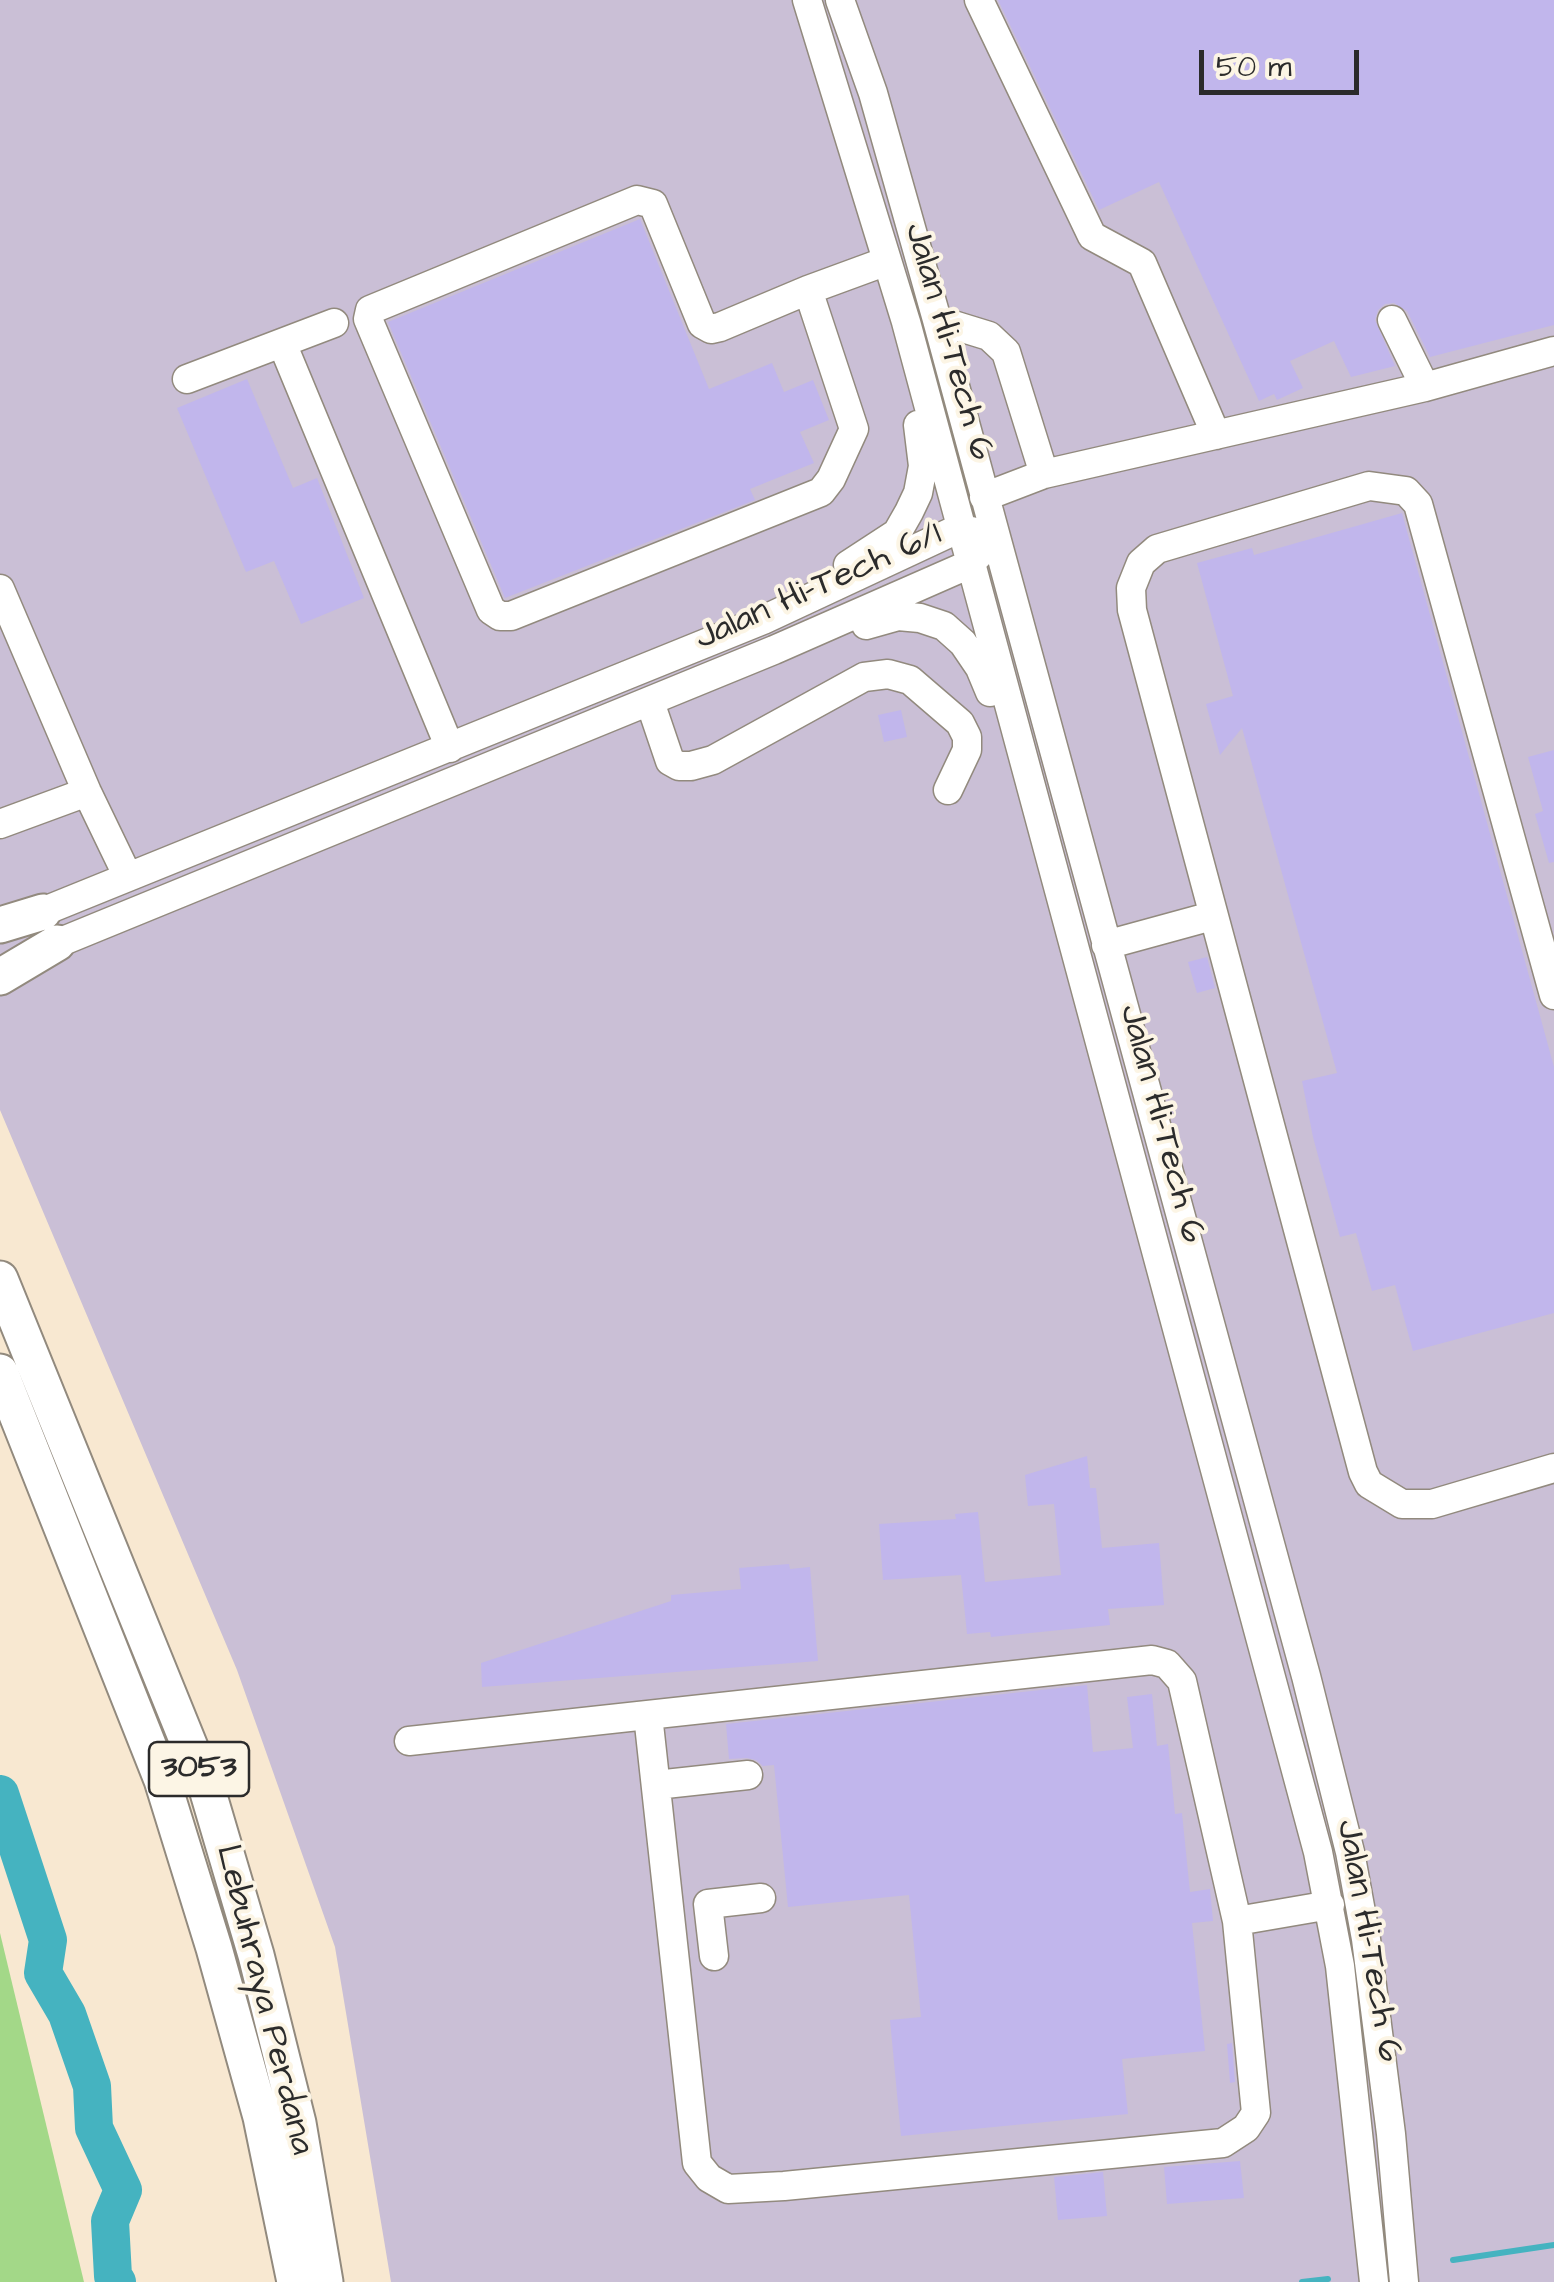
<!DOCTYPE html>
<style>
body{margin:0}
#map{position:relative;width:1554px;height:2282px;overflow:hidden;background:#f8e8d1;font-family:"Architects Daughter",sans-serif}
canvas{display:block}
.scale{position:absolute;left:1199px;top:50px;width:160px;height:45px;box-sizing:border-box;border:5px solid #2b2b2b;border-top:0;padding-left:12px;font-size:30px;line-height:35px;white-space:nowrap;color:#2b2b2b;-webkit-text-stroke:8px #fcf5e5;paint-order:stroke}
</style>
<div id="map">
<canvas width="1554" height="2282"></canvas>
<div class="scale">50 m</div>
</div>
<script>
const c = document.querySelector('canvas').getContext('2d');
c.lineJoin = 'round';
function fillPath(path, color) { c.fillStyle = color; c.fill(path, 'evenodd'); }
const shape = rows => new Path2D(rows.map(r => 'M' + r).join(''));
function strokePath(path, color, width, dash) { c.strokeStyle = color; c.lineWidth = width; c.lineCap = dash ? 'butt' : 'round'; c.setLineDash(dash || []); c.stroke(path); }
function label(font, color, halo, rows, align = 'center') {
  c.font = font + ' "Architects Daughter",sans-serif'; c.lineWidth = 8; c.setLineDash([]); c.textBaseline = 'middle'; c.strokeStyle = halo; c.fillStyle = color; for (const [text, x, y, turn = 0] of rows) {
    c.save(); c.translate(x, y); c.rotate((+turn || 0) * Math.PI / 180); c.textAlign = isNaN(turn) ? turn : align; if (halo) c.strokeText(text, 0, 0); c.fillText(text, 0, 0); c.restore();
  }
}
const industrial = shape([
 [0,0,1554,0,1554,2282,391,2282,335,1947,237,1670,0,1110]
]);
const green = shape([
 [0,1933,84,2282,0,2282]
]);
const stream = shape([
 [1453,2260,1554,2245],
 [1302,2282,1328,2279]
]);
const river = shape([
 [0,1794,48,1940,43,1973,67,2014,92,2086,94,2128,123,2190,110,2221,113,2276,117,2282]
]);
const building = shape([
 [998,0,1554,0,1554,325,1430,357,1407,311,1394,303,1385,304,1378,310,1375,320,1395,366,1351,377,1334,341,1290,361,1303,388,1277,400,1274,394,1259,401,1159,182,1099,210],
 [640,219,709,389,772,363,784,392,813,380,829,420,800,432,814,463,750,489,755,500,505,598,388,322],
 [247,379,293,488,317,478,364,598,301,624,274,561,246,572,177,408],
 [1402,513,1554,1067,1554,1313,1413,1351,1395,1285,1372,1291,1356,1233,1340,1237,1313,1137,1302,1081,1337,1073,1242,728,1220,755,1206,704,1233,696,1197,563,1252,548,1254,555],
 [901,710,907,737,884,742,878,715],
 [1554,750,1554,862,1549,863,1535,814,1543,811,1528,757],
 [1207,957,1215,988,1197,993,1188,962],
 [1087,1456,1090,1488,1096,1488,1102,1548,1159,1543,1164,1605,1108,1609,1110,1625,991,1637,990,1632,967,1634,961,1575,883,1580,879,1524,956,1519,955,1514,978,1512,985,1582,1061,1575,1054,1504,1028,1506,1025,1475],
 [789,1564,790,1569,810,1567,818,1661,482,1687,481,1663,671,1601,671,1595,741,1589,739,1568],
 [1087,1685,1093,1752,1133,1748,1127,1697,1152,1694,1157,1746,1168,1744,1175,1814,1182,1813,1190,1892,1210,1889,1213,1921,1192,1923,1205,2051,1122,2059,1128,2114,901,2136,890,2020,921,2017,909,1895,788,1907,774,1765,763,1766,756,1760,747,1758,729,1759,726,1724],
 [1232,2043,1235,2082,1230,2083,1227,2044],
 [1240,2161,1244,2198,1167,2204,1164,2167],
 [1103,2172,1107,2216,1058,2220,1054,2177]
]);
const minor = shape([
 [807,0,906,322,1318,1852,1340,1966,1374,2282],
 [840,0,873,93,937,320,1306,1676,1350,1852,1366,1939,1391,2134,1404,2282],
 [979,0,1092,236,1142,263,1216,435],
 [808,290,854,429,831,479,821,492,511,616,500,616,491,610,368,319,370,310,637,200,653,204,702,324,711,329,720,327,808,290,887,261],
 [937,320,989,336,1006,352,1044,474,984,497],
 [1392,320,1425,387],
 [282,343,450,748],
 [187,379,334,323],
 [1044,474,1425,387,1554,351],
 [848,565,897,533,909,512,918,493,923,466,918,425],
 [0,589,87,792,128,877],
 [866,625,898,616,920,618,944,626,963,643,980,668,990,692],
 [650,702,670,761,679,766,691,766,713,760,864,677,888,674,910,680,960,723,967,737,967,750,948,790],
 [0,824,87,792],
 [27,918,763,620,960,528,975,532],
 [1106,945,1212,916],
 [41,950,774,650,970,564,981,552],
 [1554,995,1418,504,1406,491,1369,486,1157,549,1141,563,1131,588,1132,610,1363,1472,1369,1484,1402,1504,1432,1504,1554,1468],
 [409,1741,1152,1660,1167,1664,1182,1681,1237,1921,1256,2113,1246,2128,1223,2143,784,2186,728,2189,709,2178,697,2163,648,1715],
 [656,1785,748,1775],
 [1237,1921,1330,1905],
 [714,1956,708,1904,761,1898]
]);
const major = shape([
 [0,925,43,912],
 [0,977,57,943],
 [0,1279,207,1789,256,1955,298,2123,325,2282],
 [0,1372,162,1780,214,1948,261,2117,295,2282]
]);
const shields = [
 [199,1769,100]
];
const shieldNames = [
 ["3053",199,1769]
];
const streetNames = [
 ["Jalan Hi-Tech 6",947,342,74],
 ["Jalan Hi-Tech 6/1",819,588,-24],
 ["Jalan Hi-Tech 6",1160,1124,75],
 ["Jalan Hi-Tech 6",1367,1941,80],
 ["Lebuhraya Perdana",263,2000,76]
];
fillPath(industrial, '#cabfd6');
fillPath(green, '#a3d888');
strokePath(stream, '#45b3c0', 6);
strokePath(river, '#45b3c0', 38);
fillPath(building, '#c1b6ec');
strokePath(minor, '#928a7e', 31);
strokePath(major, '#928a7e', 39);
strokePath(minor, '#fff', 28);
strokePath(major, '#fff', 35);
for (const [x, y, w] of shields) { const box = new Path2D(); box.roundRect(x - w / 2, y - 27, w, 54, 8); c.fillStyle = '#fcf5e5'; c.fill(box); strokePath(box, '#2b2b2b', 2.5); }
label('bold 32px', '#2b2b2b', null, shieldNames);
label('35px', '#2b2b2b', '#fcf5e5', streetNames);
</script>
